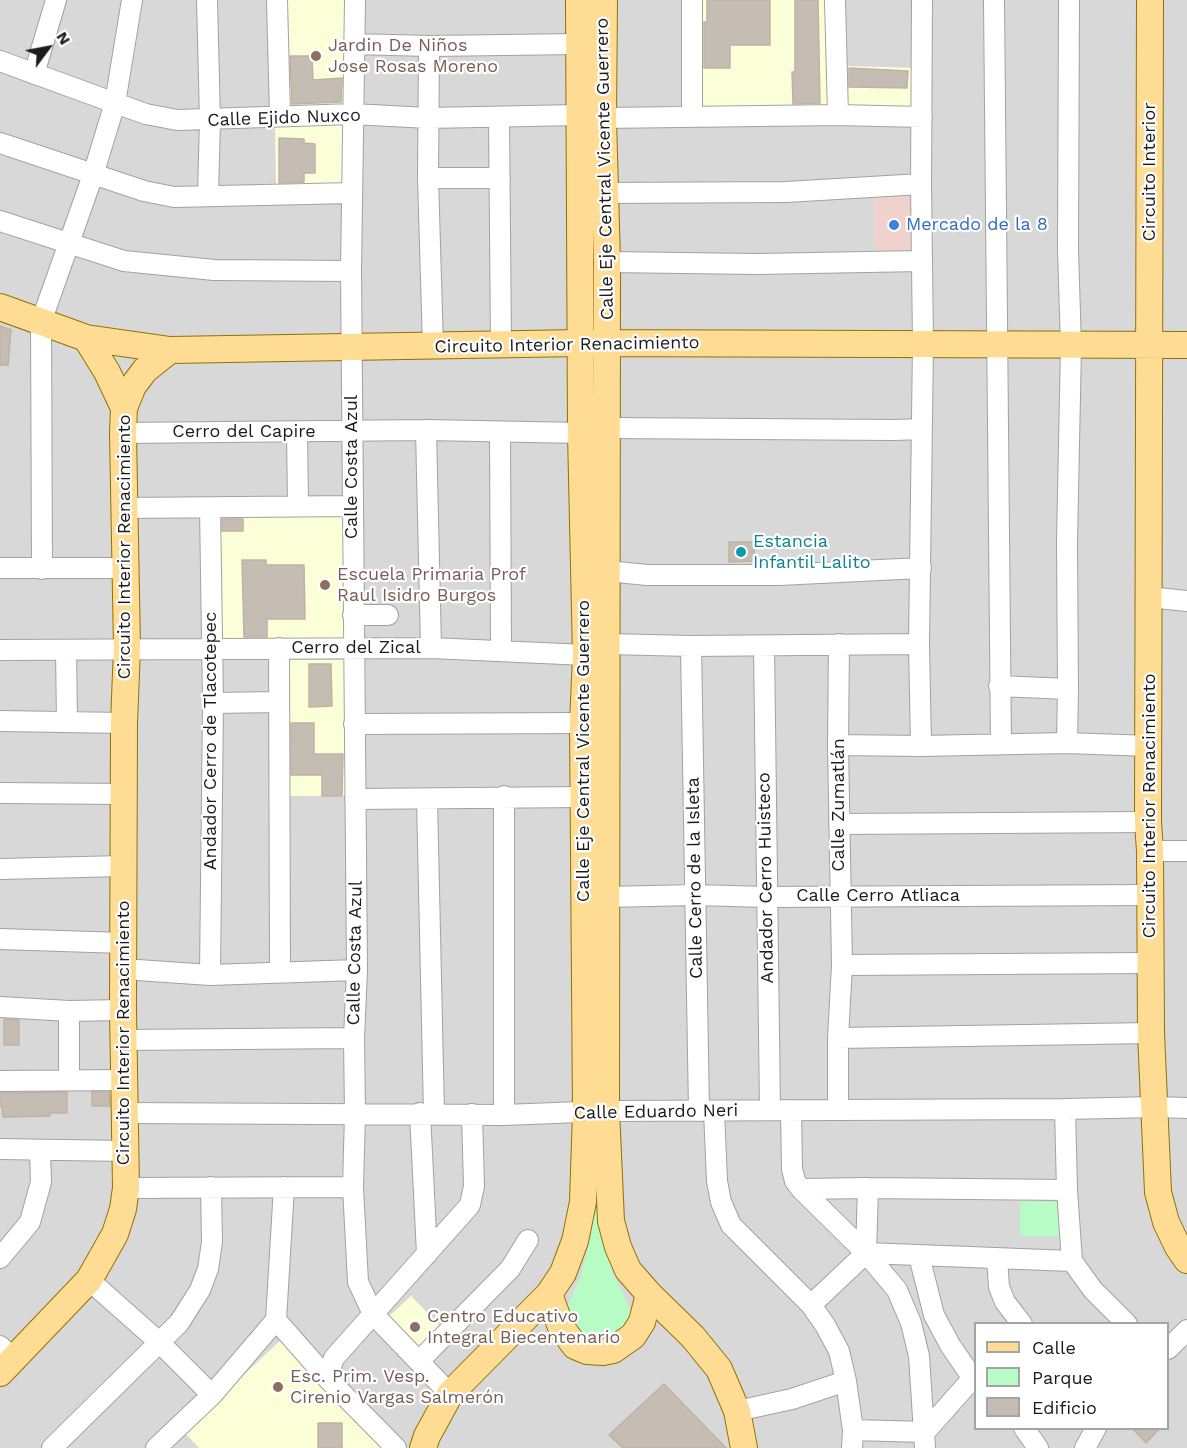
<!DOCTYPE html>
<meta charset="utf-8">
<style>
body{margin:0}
#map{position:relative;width:1187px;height:1448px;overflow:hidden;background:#eeeae0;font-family:"Work Sans",sans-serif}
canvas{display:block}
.legend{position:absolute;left:974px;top:1322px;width:195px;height:108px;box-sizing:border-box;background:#fff;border:2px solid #a4a4a4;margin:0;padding:8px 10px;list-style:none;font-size:18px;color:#1b1b1b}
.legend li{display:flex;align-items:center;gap:12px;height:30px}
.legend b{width:30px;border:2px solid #a4a4a4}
.north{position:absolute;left:18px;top:18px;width:60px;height:60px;-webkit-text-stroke:4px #fff;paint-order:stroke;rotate:58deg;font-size:16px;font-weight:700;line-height:24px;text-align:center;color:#1b1b1b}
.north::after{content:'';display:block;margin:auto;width:21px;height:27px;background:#1b1b1b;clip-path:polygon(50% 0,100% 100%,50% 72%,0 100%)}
</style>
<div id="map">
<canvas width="1187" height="1448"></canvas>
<ul class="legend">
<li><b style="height:8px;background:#ffdc93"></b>Calle</li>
<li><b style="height:16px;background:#b8fcc5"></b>Parque</li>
<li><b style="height:16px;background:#c5bdb3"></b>Edificio</li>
</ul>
<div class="north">N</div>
</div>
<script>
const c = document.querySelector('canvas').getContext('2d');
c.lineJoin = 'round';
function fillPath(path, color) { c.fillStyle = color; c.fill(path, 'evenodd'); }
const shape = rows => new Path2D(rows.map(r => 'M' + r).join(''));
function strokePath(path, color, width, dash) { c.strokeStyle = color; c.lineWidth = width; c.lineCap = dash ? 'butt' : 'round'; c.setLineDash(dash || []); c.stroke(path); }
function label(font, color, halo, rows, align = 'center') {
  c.font = font + ' "Work Sans",sans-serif'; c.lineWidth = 4.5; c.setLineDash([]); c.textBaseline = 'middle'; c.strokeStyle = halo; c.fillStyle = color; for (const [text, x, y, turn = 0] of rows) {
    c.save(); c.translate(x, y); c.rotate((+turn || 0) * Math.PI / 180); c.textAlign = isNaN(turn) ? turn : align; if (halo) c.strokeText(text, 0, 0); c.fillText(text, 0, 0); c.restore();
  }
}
const residential = shape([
 [0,0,1187,0,1187,1448,0,1448],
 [976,1324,1168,1324,1168,1428,976,1428]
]);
const commercial = shape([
 [913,195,915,254,876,256,873,196]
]);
const education = shape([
 [283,0,349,0,349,113,284,113],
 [698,0,832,0,833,111,697,113],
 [846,66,918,68,917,112,846,110],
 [349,118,350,188,276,189,275,119],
 [347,508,345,643,214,644,213,509],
 [284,660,346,660,347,796,285,796],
 [411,1296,446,1332,419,1358,384,1321],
 [281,1340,382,1448,199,1448,183,1431]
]);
const park = shape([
 [596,1149,612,1274,622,1290,633,1317,622,1334,600,1345,580,1341,565,1311,581,1276,592,1230],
 [1020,1201,1065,1202,1065,1236,1020,1236]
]);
const building = shape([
 [707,0,770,0,770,45,730,45,730,68,704,68,704,22,707,22,707,0],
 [795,0,818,0,820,103,793,104,792,72,795,72,795,0],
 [290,56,312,56,313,80,342,78,341,102,292,104,290,56],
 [849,68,908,71,907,88,849,87,849,68],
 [279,138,304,139,304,143,315,144,315,173,304,173,304,182,279,183,279,138],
 [0,326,11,330,8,365,0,365,0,326],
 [222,519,243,519,243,531,222,531,222,519],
 [729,542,754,542,754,561,729,562,729,542],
 [242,560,266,560,266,565,304,565,305,619,267,619,267,637,244,637,242,560],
 [309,664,331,664,332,706,309,707,309,664],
 [291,723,314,723,314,754,343,754,342,796,322,796,322,775,291,775,291,723],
 [4,1019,19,1020,19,1045,4,1045,4,1019],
 [67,1092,67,1113,50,1113,50,1116,3,1117,2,1106,0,1106,0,1093,67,1092],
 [92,1092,109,1092,110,1106,92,1106,92,1092],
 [664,1384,726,1448,623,1448,609,1435,664,1384],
 [318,1423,342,1423,342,1448,318,1448,318,1423],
 [1132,1428,1160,1428,1146,1443,1132,1428]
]);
const minor = shape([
 [207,0,210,120,208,196],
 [277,0,280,116],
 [355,0,351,271,357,970,354,1038,355,1114,353,1187,358,1282,373,1314,450,1394],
 [835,0,838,115],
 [994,0,1001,744],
 [354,44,429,46,578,44],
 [429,46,428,178,433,346],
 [0,61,115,103,146,114,177,120,353,114,428,118,579,115],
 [34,74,56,0],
 [692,117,692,0],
 [499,118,501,345],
 [603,118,838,115,922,117],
 [0,143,144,191,174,197,352,193],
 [428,178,500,178],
 [605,193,786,192,921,184],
 [0,221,124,261,214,270,351,271],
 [607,262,757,264,921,261],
 [607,428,894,430,922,429],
 [426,430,431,648],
 [297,432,298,505],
 [500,432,501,651],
 [123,433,426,430,581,433],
 [124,508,353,506],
 [0,568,124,568],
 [42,569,41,322,93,175,115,103,132,0],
 [607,571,647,575,779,575,921,568],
 [1149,597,1187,601],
 [353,615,388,615],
 [608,644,691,646,919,644],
 [691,646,699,1111],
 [764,646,770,1110],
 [279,648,280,971],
 [0,650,431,648,586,655],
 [66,650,67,722],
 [999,686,1068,689],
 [213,703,279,702],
 [0,721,124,723],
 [354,724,583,723],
 [1067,743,1068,689,1067,542,1071,346,1068,250,1069,0],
 [838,745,921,746,1067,743,1150,746],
 [921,746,919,644,923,344,921,184,922,0],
 [0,793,124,794],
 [504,796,504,1115],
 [355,799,583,797],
 [427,799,434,1113],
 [839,824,1148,822],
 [1150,851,1187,851],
 [0,869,123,866],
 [606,897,696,895,766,897,1150,895],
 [0,939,123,943],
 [842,965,1150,963],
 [123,969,210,975,357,970],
 [210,975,213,703,210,508],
 [0,1007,69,1011,123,1010],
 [838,1038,1151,1033],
 [124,1040,354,1038],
 [69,1080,69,1011],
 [0,1081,124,1080],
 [1065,1109,1067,1190,1072,1261,1093,1290,1127,1324],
 [791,1110,792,1169,795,1181,801,1189,866,1253,897,1290,911,1323,919,1356,925,1448],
 [838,1110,838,1038,842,965,838,745,839,644],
 [714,1111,717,1181,721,1202,731,1225,811,1305,825,1325,839,1351,846,1381,853,1430,852,1448],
 [124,1113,504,1115,606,1111,1065,1109,1155,1107,1187,1108],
 [420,1113,427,1254],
 [0,1149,125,1151],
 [284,1187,276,1320,327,1378,396,1448],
 [126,1188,353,1187],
 [801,1189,868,1188,1067,1190],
 [866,1253,868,1188],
 [919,1256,934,1315,950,1345,976,1383],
 [0,1258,30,1222,41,1182,40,1150],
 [997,1258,999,1287,1005,1302,1022,1324],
 [89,1280,159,1342,212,1395],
 [811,1305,866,1253,1072,1261],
 [0,1346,14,1359],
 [1168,1349,1187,1330],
 [419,1361,510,1269,528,1240],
 [327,1378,334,1358,470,1205,474,1186,472,1114],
 [737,1411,792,1399,846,1381],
 [1024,1428,1038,1448],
 [853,1430,925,1432,972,1379],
 [52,1448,179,1323,200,1290,208,1269,212,1242,211,1187],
 [156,1448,212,1395,276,1320],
 [1085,1448,1096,1428]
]);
const major = shape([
 [604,0,603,118,607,262,606,1111,611,1221,618,1247,628,1270,649,1294,693,1337,719,1369,737,1411,744,1448],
 [1150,0,1148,822,1150,851,1151,1033,1158,1192,1166,1222,1178,1247,1187,1260],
 [0,307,86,338,170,350],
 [86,338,107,372,124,408],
 [549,1294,561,1327,575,1346,587,1351,603,1352,613,1350,633,1336,642,1322,649,1294],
 [0,1373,89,1280,115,1234,123,1209,126,1188,123,1010,124,723,127,648,123,433,124,408,133,386,145,370,170,350,581,343,1187,345],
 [423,1448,427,1436,450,1394,549,1294,563,1273,575,1241,583,1202,586,1112,583,723,586,655,581,433,579,0]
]);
const markers = [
 [316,56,6,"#8d6e63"],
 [894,225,6,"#3f7fe0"],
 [741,552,6,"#0f9aa8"],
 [325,585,6,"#8d6e63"],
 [415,1327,6,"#8d6e63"],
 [278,1387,6,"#8d6e63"]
];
const educationNames = [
 ["Jardin De Niños",328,46],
 ["Jose Rosas Moreno",328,67],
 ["Escuela Primaria Prof",337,575],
 ["Raul Isidro Burgos",337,596],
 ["Centro Educativo",427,1317],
 ["Integral Biecentenario",427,1338],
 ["Esc. Prim. Vesp.",290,1377],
 ["Cirenio Vargas Salmerón",290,1398]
];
const streetNames = [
 ["Calle Ejido Nuxco",284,118,-2],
 ["Calle Eje Central Vicente Guerrero",605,169,-91],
 ["Circuito Interior",1150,172,-90],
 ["Circuito Interior Renacimiento",567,345,-1],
 ["Cerro del Capire",244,432],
 ["Calle Costa Azul",352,467,-90],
 ["Circuito Interior Renacimiento",125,547,-90],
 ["Cerro del Zical",356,648],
 ["Andador Cerro de Tlacotepec",211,741,-90],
 ["Calle Eje Central Vicente Guerrero",584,751,-90],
 ["Calle Zumatlán",839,805,-90],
 ["Circuito Interior Renacimiento",1150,806,-90],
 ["Calle Cerro de la Isleta",695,878,-91],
 ["Andador Cerro Huisteco",766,878,-91],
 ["Calle Cerro Atliaca",878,896],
 ["Calle Costa Azul",355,953,-89],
 ["Circuito Interior Renacimiento",124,1033,-90],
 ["Calle Eduardo Neri",656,1112,-1]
];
const shopNames = [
 ["Mercado de la 8",906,225]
];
const cultureNames = [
 ["Estancia",753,542],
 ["Infantil Lalito",753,563]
];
fillPath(residential, '#d9d8d8');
fillPath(commercial, '#f0d2cd');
fillPath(education, '#fbffd7');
fillPath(park, '#b8fcc5');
fillPath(building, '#c5bdb3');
strokePath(building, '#c0b2a2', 1.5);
strokePath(minor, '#a2a2a2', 22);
strokePath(major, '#927200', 28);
strokePath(minor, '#fff', 20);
strokePath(major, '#ffdc93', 26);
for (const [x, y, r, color] of markers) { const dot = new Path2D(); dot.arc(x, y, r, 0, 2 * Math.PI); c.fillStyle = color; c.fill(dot); strokePath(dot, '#fff', 2); }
label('18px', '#785e54', '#fff', educationNames, 'left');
label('18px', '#1b1b1b', '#fff', streetNames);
label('18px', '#366cbe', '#fff', shopNames, 'left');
label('18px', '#0d838f', '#fff', cultureNames, 'left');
</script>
